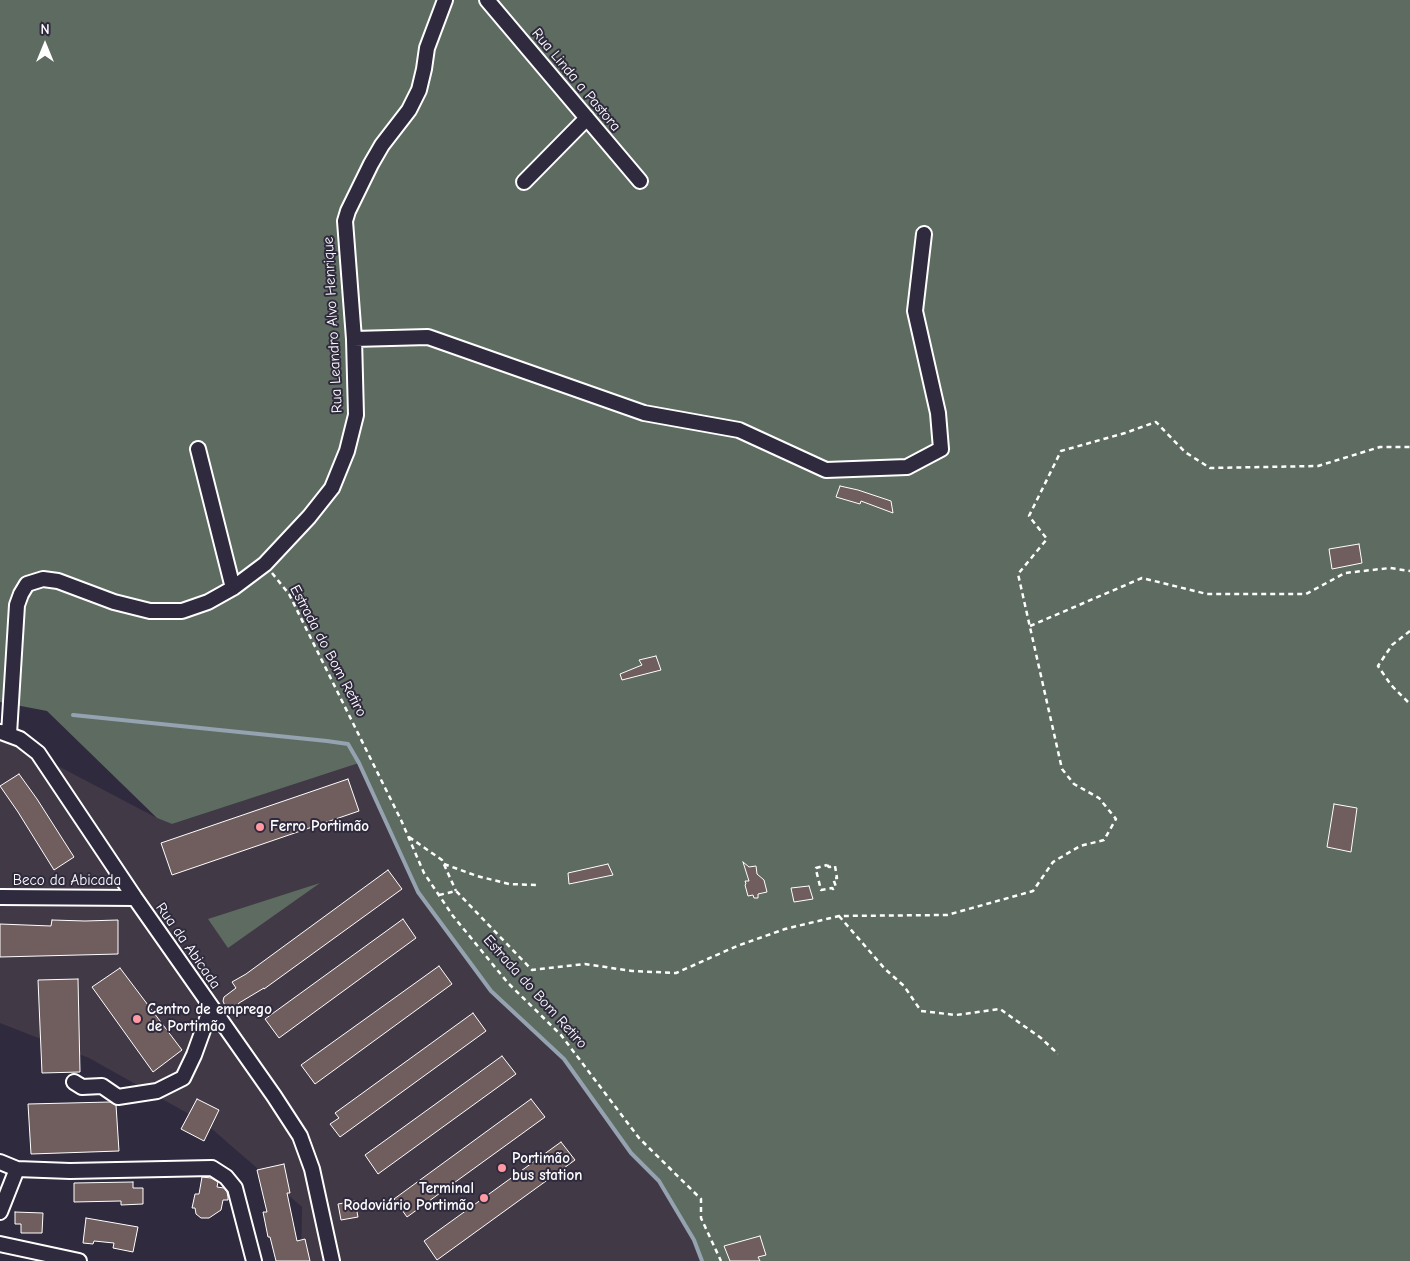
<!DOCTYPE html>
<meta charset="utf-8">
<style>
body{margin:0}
#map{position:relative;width:1410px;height:1261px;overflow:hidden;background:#2f2a3d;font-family:"Comic Neue",sans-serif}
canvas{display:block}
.north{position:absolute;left:20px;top:20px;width:50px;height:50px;-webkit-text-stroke:4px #2f2a3d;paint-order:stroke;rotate:0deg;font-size:14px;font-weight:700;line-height:20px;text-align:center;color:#fff}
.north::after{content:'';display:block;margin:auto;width:18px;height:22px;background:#fff;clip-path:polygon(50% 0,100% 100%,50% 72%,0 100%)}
</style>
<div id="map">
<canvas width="1410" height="1261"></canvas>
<div class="north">N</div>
</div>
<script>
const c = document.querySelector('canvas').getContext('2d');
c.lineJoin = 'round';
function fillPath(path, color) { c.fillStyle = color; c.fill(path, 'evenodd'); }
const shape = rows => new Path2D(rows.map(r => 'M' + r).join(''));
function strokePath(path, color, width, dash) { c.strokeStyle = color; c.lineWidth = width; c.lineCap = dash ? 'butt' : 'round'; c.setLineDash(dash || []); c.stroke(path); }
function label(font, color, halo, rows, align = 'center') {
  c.font = font + ' "Comic Neue",sans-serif'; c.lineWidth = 4; c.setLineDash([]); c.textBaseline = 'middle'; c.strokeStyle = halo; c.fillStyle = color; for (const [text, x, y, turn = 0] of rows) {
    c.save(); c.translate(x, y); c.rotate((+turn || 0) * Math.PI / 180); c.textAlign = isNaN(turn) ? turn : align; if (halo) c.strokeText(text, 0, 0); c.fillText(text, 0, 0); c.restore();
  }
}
const built = shape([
 [0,741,39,756,157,818,172,824,359,763,418,892,491,991,564,1059,631,1153,659,1181,694,1240,702,1261,301,1261,302,1207,205,1123,89,1058,0,1023]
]);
const green = shape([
 [0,0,1410,0,1410,1261,702,1261,694,1240,659,1181,631,1153,564,1059,491,991,418,892,359,763,172,824,157,818,47,711,0,702],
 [320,883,228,948,208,919]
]);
const stream = shape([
 [73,715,327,741,348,744,359,763,418,892,491,991,564,1059,631,1153,659,1181,694,1240,702,1261]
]);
const building = shape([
 [840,486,858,490,891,501,893,513,861,501,860,504,836,497,840,486],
 [1359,544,1362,563,1332,569,1329,549,1359,544],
 [656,656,661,670,622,680,620,674,642,665,639,660,656,656],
 [19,774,37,799,74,857,54,870,18,812,0,786,19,774],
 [348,779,359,811,172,875,161,843,348,779],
 [1334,804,1357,808,1351,852,1327,847,1334,804],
 [743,862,749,867,756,866,757,874,764,880,767,892,758,894,758,898,754,898,753,895,748,896,745,885,746,884,745,881,749,881,743,862],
 [608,864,613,875,569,884,568,873,608,864],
 [388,870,402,889,264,989,264,988,239,1003,236,1007,229,1009,225,1006,223,1001,224,997,236,988,232,982,246,974,388,870],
 [809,886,813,899,794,902,791,888,809,886],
 [403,919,416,938,279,1038,265,1019,403,919],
 [52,920,85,921,118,920,118,954,0,957,0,924,51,926,52,920],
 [439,966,452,984,315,1084,301,1065,439,966],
 [120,968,182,1050,153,1072,92,987,120,968],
 [78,979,80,1072,42,1073,38,980,78,979],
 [473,1013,486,1031,340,1137,330,1124,339,1118,335,1113,473,1013],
 [502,1056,516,1074,378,1174,365,1155,502,1056],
 [197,1099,219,1110,204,1141,181,1129,197,1099],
 [531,1099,545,1117,407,1217,394,1199,531,1099],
 [110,1102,116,1105,119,1151,31,1154,28,1104,110,1102],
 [561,1142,575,1160,437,1260,424,1241,561,1142],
 [284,1164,290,1193,287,1193,297,1241,305,1239,310,1261,276,1261,270,1237,268,1237,263,1212,267,1212,257,1170,284,1164],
 [202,1177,211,1178,218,1182,217,1187,224,1188,227,1192,228,1197,228,1200,223,1200,221,1210,209,1218,201,1218,196,1214,195,1208,192,1208,195,1194,199,1194,202,1177],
 [133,1182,133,1188,143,1188,143,1204,121,1205,121,1201,74,1202,74,1183,133,1182],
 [355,1201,358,1217,341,1220,338,1204,355,1201],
 [15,1212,43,1213,42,1233,21,1233,21,1224,15,1224,15,1212],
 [86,1218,138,1227,133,1252,113,1248,114,1243,94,1241,93,1244,83,1243,86,1218],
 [760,1236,766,1255,758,1257,760,1261,730,1261,724,1246,760,1236]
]);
const path = shape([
 [272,573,289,594,401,820,424,873,453,916,508,983,561,1035,639,1138,701,1199,701,1218,721,1261],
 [1030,626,1142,578,1207,594,1306,594,1345,573,1390,568,1410,571],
 [1408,702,1391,685,1378,666,1392,645,1410,631],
 [409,837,442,860,456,891],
 [444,864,477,876,509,884,537,885],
 [827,865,829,867,835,866,837,878,834,878,834,881,836,887,833,889,832,888,821,890,816,870,816,868,827,865],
 [439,895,456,891,532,970,585,964,632,971,676,973,737,946,785,929,839,916,947,915,1033,891,1053,862,1080,846,1104,840,1116,819,1099,798,1074,784,1062,769,1018,574,1047,539,1029,516,1061,451,1125,433,1156,422,1185,452,1210,468,1318,466,1380,447,1410,447],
 [839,916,885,969,904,986,921,1011,956,1015,1000,1009,1041,1038,1058,1054]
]);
const minor = shape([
 [487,0,640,181],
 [524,182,587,118],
 [354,339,428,337,644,413,739,430,826,470,907,467,941,449,938,413,915,311,924,234],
 [198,449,233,588],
 [1,732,20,739,38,753,135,898,274,1096,300,1136,312,1169,332,1261],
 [9,734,17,605,21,594,27,584,43,579,58,581,114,602,150,611,182,611,208,602,233,588,265,564,309,517,332,488,347,451,356,415,354,339,345,221,348,211,371,164,382,145,409,110,419,90,424,69,427,48,445,0],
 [0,897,135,898],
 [74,1082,82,1087,102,1086,118,1097,157,1091,183,1078,194,1055,211,1008],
 [0,1162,17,1169,70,1171,212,1168,226,1177,235,1188,254,1261],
 [0,1212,17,1169],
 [0,1244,79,1261]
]);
const markers = [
 [260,827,5,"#ff9aa2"],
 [137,1019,5,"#ff9aa2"],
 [502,1168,5,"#ff9aa2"],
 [484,1198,5,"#ff9aa2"]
];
const streetNames = [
 ["Rua Linda a Pastora",576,80,50],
 ["Rua Leandro Alvo Henrique",333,325,-93],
 ["Estrada do Bom Retiro",328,651,62],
 ["Beco da Abicada",67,881],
 ["Rua da Abicada",188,946,55],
 ["Estrada do Bom Retiro",535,992,48]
];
const poiNames = [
 ["Ferro Portimão",270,827],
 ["Centro de emprego",147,1010],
 ["de Portimão",147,1027],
 ["Portimão",512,1159],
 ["bus station",512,1176],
 ["Terminal",474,1189,"right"],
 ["Rodoviário Portimão",474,1206,"right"]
];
fillPath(built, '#423947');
fillPath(green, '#5d6b61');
strokePath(stream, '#95a2af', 4);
fillPath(building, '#705d5d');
strokePath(building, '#fff', 1);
strokePath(minor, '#fff', 18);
strokePath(path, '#fff', 2.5, [5, 4]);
strokePath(minor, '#2f2a3d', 14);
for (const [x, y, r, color] of markers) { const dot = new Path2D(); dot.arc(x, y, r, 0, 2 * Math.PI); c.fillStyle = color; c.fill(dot); strokePath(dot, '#2f2a3d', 2); }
label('15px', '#fff', '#2f2a3d', streetNames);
label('bold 15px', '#fff', '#2f2a3d', poiNames, 'left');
</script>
